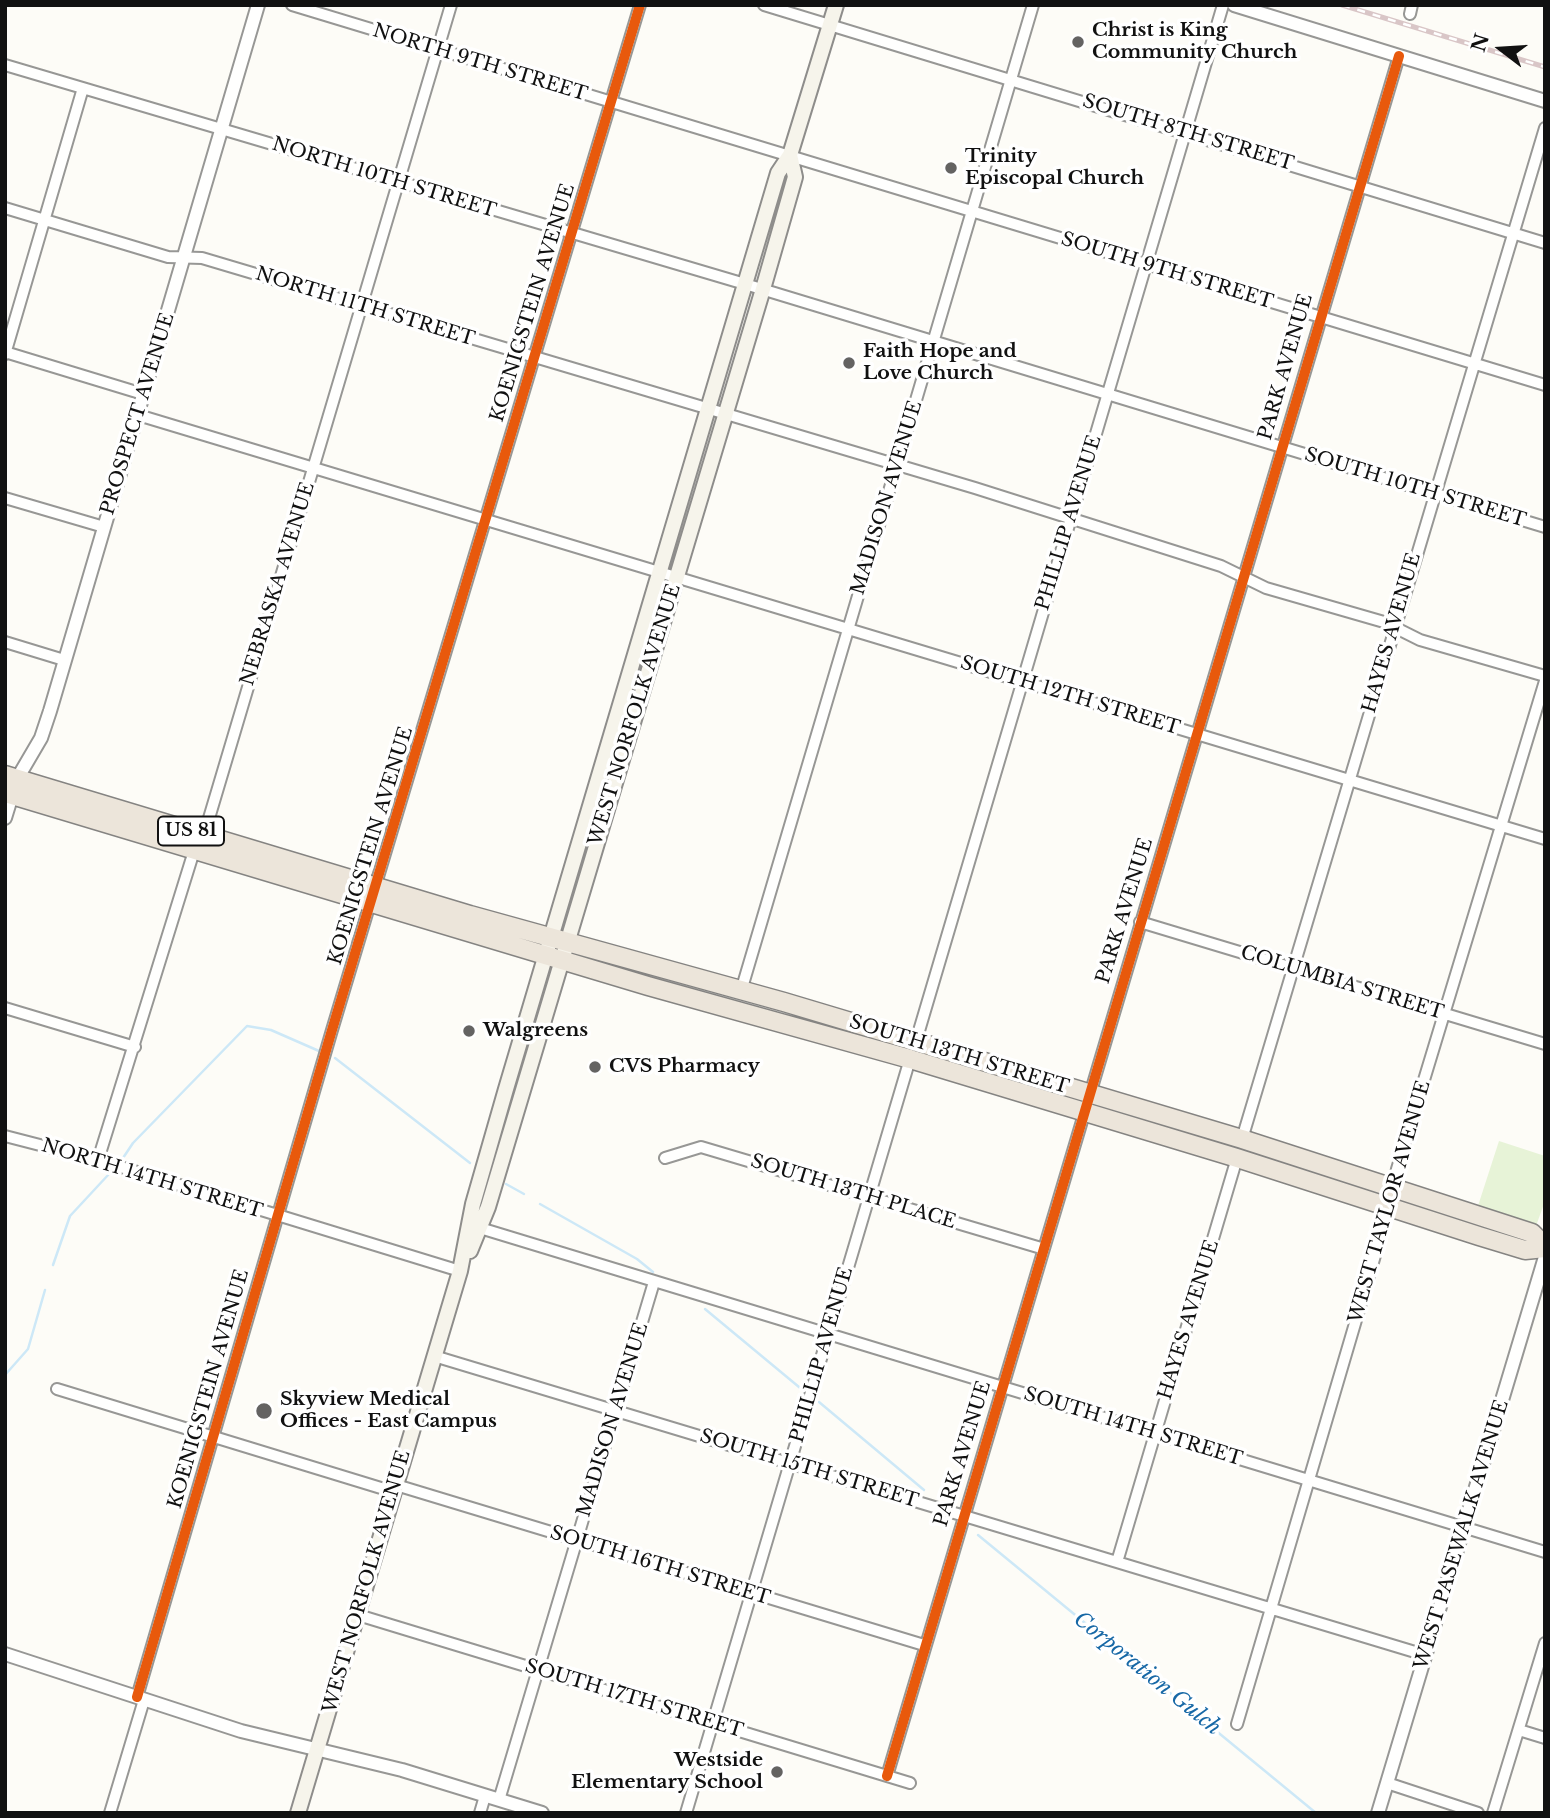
<!DOCTYPE html>
<style>
body{margin:0}
#map{position:relative;width:1550px;height:1818px;overflow:hidden;background:#fdfcf7;font-family:"Libre Baskerville",serif}
canvas{display:block}
.frame{position:absolute;inset:0;border:7px solid #111;pointer-events:none}
.north{position:absolute;left:1466px;top:14px;width:70px;height:70px;-webkit-text-stroke:5px #fff;paint-order:stroke;rotate:287deg;font-size:19px;font-weight:700;line-height:28px;text-align:center;color:#111}
.north::after{content:'';display:block;margin:auto;width:24px;height:32px;background:#111;clip-path:polygon(50% 0,100% 100%,50% 72%,0 100%)}
</style>
<div id="map">
<canvas width="1550" height="1818"></canvas>
<div class="frame"></div>
<div class="north">N</div>
</div>
<script>
const c = document.querySelector('canvas').getContext('2d');
c.lineJoin = 'round';
function fillPath(path, color) { c.fillStyle = color; c.fill(path, 'evenodd'); }
const shape = rows => new Path2D(rows.map(r => 'M' + r).join(''));
function strokePath(path, color, width, dash) { c.strokeStyle = color; c.lineWidth = width; c.lineCap = dash ? 'butt' : 'round'; c.setLineDash(dash || []); c.stroke(path); }
function label(font, color, halo, rows, align = 'center') {
  c.font = font + ' "Libre Baskerville",serif'; c.lineWidth = 7; c.setLineDash([]); c.textBaseline = 'middle'; c.strokeStyle = halo; c.fillStyle = color; for (const [text, x, y, turn = 0] of rows) {
    c.save(); c.translate(x, y); c.rotate((+turn || 0) * Math.PI / 180); c.textAlign = isNaN(turn) ? turn : align; if (halo) c.strokeText(text, 0, 0); c.fillText(text, 0, 0); c.restore();
  }
}
const green = shape([
 [1499,1141,1545,1156,1545,1201,1536,1226,1476,1212]
]);
const stream = shape([
 [335,1058,470,1163],
 [123,1158,133,1143,247,1026,271,1030,319,1051],
 [506,1184,524,1194],
 [540,1204,637,1259,653,1272],
 [53,1265,70,1216,109,1174],
 [705,1309,805,1392],
 [5,1375,28,1349,45,1290],
 [819,1402,924,1490],
 [978,1535,1316,1813]
]);
const minor = shape([
 [292,5,1545,385],
 [764,5,1545,243],
 [1410,14,1412,5],
 [5,65,745,284,1545,527],
 [5,208,168,257,202,258,975,488,1221,566,1266,588,1384,622,1420,640,1545,676],
 [5,352,143,394],
 [5,354,83,88],
 [138,415,1545,839],
 [5,498,104,527],
 [5,642,64,660],
 [1140,922,1545,1044],
 [741,991,1033,5],
 [5,1008,135,1047],
 [916,1041,1223,5],
 [5,1136,98,1160,460,1271],
 [1242,1139,1545,128],
 [665,1158,701,1147,1041,1248],
 [98,1160,194,851,204,835,451,5],
 [480,1228,1545,1552],
 [434,1356,1425,1655],
 [57,1389,394,1492],
 [396,1485,924,1645],
 [1117,1562,1237,1158],
 [358,1615,910,1783],
 [137,1697,332,1030,640,5],
 [1237,1724,1389,1208,1397,1169,1545,681],
 [1519,1730,1545,1738],
 [887,1776,1399,56],
 [1387,1783,1478,1813],
 [499,1800,654,1282],
 [110,1813,144,1700],
 [480,1813,485,1796],
 [686,1813,910,1059],
 [1493,1813,1545,1643]
]);
const tertiary = shape([
 [1234,5,1545,101],
 [5,818,17,779,41,738,50,711,258,5],
 [5,1654,241,1731,402,1770,542,1813],
 [1378,1813,1545,1257]
]);
const secondary = shape([
 [470,1251,488,1207,763,289,795,177,790,155],
 [298,1813,460,1271,473,1204,506,1089,778,173,790,155,836,5]
]);
const trunk = shape([
 [5,775,470,915,784,1002,1242,1139,1532,1233,1545,1246],
 [5,793,648,986,910,1059,1237,1158,1479,1236,1525,1250,1545,1248]
]);
const rail = shape([
 [1342,5,1545,67]
]);
const cycleway = shape([
 [137,1697,332,1030,640,5],
 [887,1776,1399,56]
]);
const markers = [
 [1078,42,7,"#646362"],
 [951,168,7,"#646362"],
 [849,363,7,"#646362"],
 [469,1031,7,"#646362"],
 [595,1067,7,"#646362"],
 [264,1411,9,"#646362"],
 [777,1772,7,"#646362"]
];
const shields = [
 [191,831,66]
];
const shieldNames = [
 ["US 81",191,831]
];
const poiNames = [
 ["Christ is King",1092,31],
 ["Community Church",1092,53],
 ["Trinity",965,157],
 ["Episcopal Church",965,179],
 ["Faith Hope and",863,352],
 ["Love Church",863,374],
 ["Walgreens",483,1031],
 ["CVS Pharmacy",609,1067],
 ["Skyview Medical",280,1400],
 ["Offices - East Campus",280,1422],
 ["Westside",763,1761,"right"],
 ["Elementary School",763,1783,"right"]
];
const streetNames = [
 ["NORTH 9TH STREET",480,63,17],
 ["SOUTH 8TH STREET",1188,133,17],
 ["NORTH 10TH STREET",384,178,17],
 ["SOUTH 9TH STREET",1167,271,17],
 ["KOENIGSTEIN AVENUE",533,303,-73],
 ["NORTH 11TH STREET",365,307,17],
 ["PARK AVENUE",1286,367,-74],
 ["PROSPECT AVENUE",138,414,-73],
 ["SOUTH 10TH STREET",1415,488,17],
 ["MADISON AVENUE",887,498,-73],
 ["PHILLIP AVENUE",1069,523,-73],
 ["NEBRASKA AVENUE",278,584,-73],
 ["HAYES AVENUE",1392,633,-74],
 ["SOUTH 12TH STREET",1070,696,17],
 ["WEST NORFOLK AVENUE",635,715,-73],
 ["KOENIGSTEIN AVENUE",371,846,-73],
 ["PARK AVENUE",1125,911,-73],
 ["COLUMBIA STREET",1342,983,17],
 ["SOUTH 13TH STREET",959,1055,17],
 ["NORTH 14TH STREET",152,1179,17],
 ["SOUTH 13TH PLACE",853,1192,17],
 ["WEST TAYLOR AVENUE",1390,1202,-74],
 ["HAYES AVENUE",1189,1320,-73],
 ["PHILLIP AVENUE",822,1355,-74],
 ["KOENIGSTEIN AVENUE",209,1389,-74],
 ["MADISON AVENUE",613,1420,-73],
 ["SOUTH 14TH STREET",1133,1427,17],
 ["PARK AVENUE",963,1454,-73],
 ["SOUTH 15TH STREET",809,1469,17],
 ["WEST PASEWALK AVENUE",1462,1535,-73],
 ["SOUTH 16TH STREET",660,1566,17],
 ["WEST NORFOLK AVENUE",367,1582,-74],
 ["SOUTH 17TH STREET",634,1699,17]
];
const waterNames = [
 ["Corporation Gulch",1147,1674,39]
];
fillPath(green, '#e7f3d7');
strokePath(stream, '#cde8f7', 2.5);
strokePath(minor, '#979795', 14);
strokePath(tertiary, '#979795', 16);
strokePath(secondary, '#8e8d8b', 18);
strokePath(trunk, '#858482', 21);
strokePath(minor, '#fffffe', 10);
strokePath(tertiary, '#fffffe', 12);
strokePath(secondary, '#f6f4eb', 14);
strokePath(trunk, '#ece5da', 18);
strokePath(rail, '#d9c6c7', 5);
strokePath(rail, '#fff', 2.5, [8]);
strokePath(cycleway, '#e8590c', 10);
for (const [x, y, r, color] of markers) { const dot = new Path2D(); dot.arc(x, y, r, 0, 2 * Math.PI); c.fillStyle = color; c.fill(dot); strokePath(dot, '#fff', 2.5); }
for (const [x, y, w] of shields) { const box = new Path2D(); box.roundRect(x - w / 2, y - 14.5, w, 29, 5); c.fillStyle = '#fff'; c.fill(box); strokePath(box, '#111', 2); }
label('bold 18px', '#111', null, shieldNames);
label('bold 19px', '#111', '#fff', poiNames, 'left');
label('19px', '#111', '#fff', streetNames);
label('italic 21px', '#1768a6', '#fff', waterNames);
</script>
